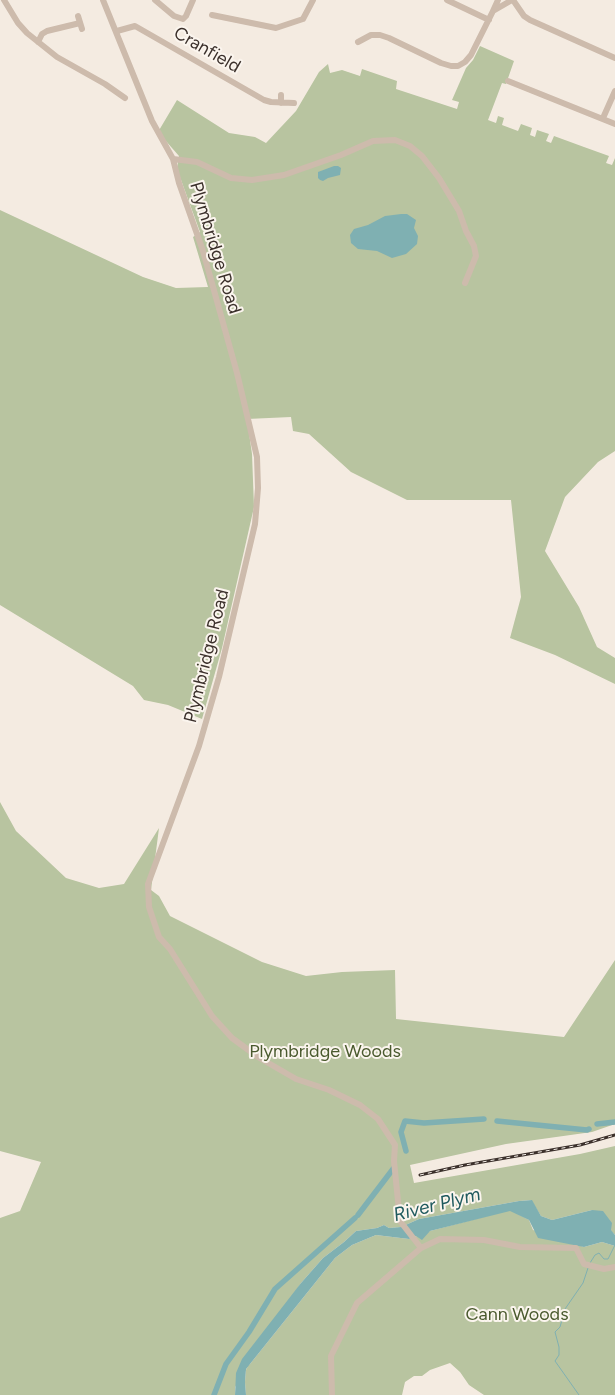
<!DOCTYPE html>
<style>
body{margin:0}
canvas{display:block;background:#f4ebe1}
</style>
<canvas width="615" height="1395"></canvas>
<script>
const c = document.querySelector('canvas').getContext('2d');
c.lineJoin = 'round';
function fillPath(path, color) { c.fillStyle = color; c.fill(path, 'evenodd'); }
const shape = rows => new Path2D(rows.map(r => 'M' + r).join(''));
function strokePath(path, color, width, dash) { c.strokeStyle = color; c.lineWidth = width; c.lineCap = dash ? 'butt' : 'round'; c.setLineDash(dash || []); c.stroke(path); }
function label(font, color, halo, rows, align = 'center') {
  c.font = font + ' Figtree,sans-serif'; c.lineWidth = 4; c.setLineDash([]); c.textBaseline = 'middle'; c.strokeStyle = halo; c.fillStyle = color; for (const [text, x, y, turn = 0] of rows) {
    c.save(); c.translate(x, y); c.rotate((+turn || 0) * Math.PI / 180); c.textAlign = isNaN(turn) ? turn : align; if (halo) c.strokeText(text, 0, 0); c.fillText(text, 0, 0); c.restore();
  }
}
const green = shape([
 [480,46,514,61,506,84,502,83,488,120,496,123,498,116,504,118,502,125,518,131,521,124,532,128,530,135,535,137,537,130,549,134,546,141,551,143,554,136,584,147,609,156,606,163,612,165,615,158,615,451,598,462,565,497,545,551,579,607,597,647,615,658,615,684,555,655,510,638,521,597,511,500,407,500,351,472,309,434,293,431,291,417,247,419,252,454,254,507,222,648,202,719,168,705,144,700,133,686,0,605,0,210,143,277,176,288,208,287,193,237,200,232,177,169,179,156,158,132,177,100,229,133,255,137,266,143,296,111,319,72,328,64,330,73,342,70,360,76,362,69,397,81,396,89,457,109,459,102,452,100,466,68,473,60],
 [0,802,16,831,66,878,99,888,124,884,159,828,151,890,159,896,170,916,262,962,306,976,342,972,395,970,396,1019,564,1037,615,960,615,1124,592,1132,506,1144,410,1165,414,1183,580,1154,615,1146,615,1235,592,1210,552,1220,541,1216,531,1200,519,1201,419,1219,401,1227,389,1228,384,1225,377,1228,356,1231,344,1242,323,1258,301,1283,235,1387,235,1395,0,1395,0,1218,20,1211,41,1162,0,1151],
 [510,1210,529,1220,533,1230,584,1247,602,1242,615,1246,615,1395,484,1395,469,1385,460,1372,450,1363,430,1370,422,1376,414,1376,405,1382,402,1395,246,1395,245,1382,246,1369,335,1258,352,1245,376,1235,409,1239,430,1231]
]);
const water = shape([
 [334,166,338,166,341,168,340,175,328,178,323,181,320,180,318,178,318,172],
 [401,214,407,214,416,220,414,228,418,236,417,244,406,254,392,258,377,251,358,249,351,243,350,235,354,229,368,225,385,216],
 [532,1200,541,1216,552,1220,592,1210,603,1211,612,1223,611,1230,615,1235,615,1246,602,1242,584,1247,538,1238,529,1220,510,1211,430,1231,422,1240,416,1236,409,1239,376,1235,352,1245,335,1258,246,1369,245,1382,246,1395,235,1395,236,1373,242,1359,301,1283,323,1258,344,1242,356,1231,377,1228,384,1225,389,1228,401,1227,419,1219,519,1201]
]);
const stream = shape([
 [590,1263,595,1255,599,1253,604,1259,608,1259,615,1245],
 [579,1395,555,1361,559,1355,559,1347,555,1332,560,1327,565,1309,583,1283,588,1268]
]);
const canal = shape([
 [497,1121,587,1130,589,1129],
 [597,1124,615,1122],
 [406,1151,401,1132,405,1121,424,1123,484,1119],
 [358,1215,393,1169],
 [214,1395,226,1364,249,1332,275,1289,355,1218]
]);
const minor = shape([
 [4,0,18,23,27,33,57,57,105,84,125,98],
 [103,0,152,121,173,159,179,183,203,251,237,373,257,457,258,488,255,524,219,677,199,746,148,884,149,907,159,937,170,949,212,1016,232,1038,258,1057,296,1079,329,1090,360,1105,378,1119,395,1145,394,1161,400,1221,421,1248],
 [155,0,174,16,183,19,186,16,193,0],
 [447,0,489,20],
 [513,0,524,16,530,20,615,58],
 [493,11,498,0],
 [212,15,276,28,303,19,313,0],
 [78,16,82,29],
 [117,31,135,26,264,100,271,102,294,103],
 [38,42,42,34,47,31,80,23],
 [358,42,371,35,380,35,389,38,441,63,451,66,458,66,465,62,471,55,493,11,512,0],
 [508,81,615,124],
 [281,103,281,95],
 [603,118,615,91],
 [173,159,197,162,231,178,252,180,284,175,341,155,373,141,395,140,410,146,422,156,439,178,459,211,466,231,474,246,476,256,465,283],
 [332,1395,331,1356,357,1303,421,1248,440,1239,484,1240,520,1247,576,1248,584,1264,604,1269,615,1267]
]);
const rail = shape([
 [420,1175,465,1165,580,1145,615,1135]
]);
const streetNames = [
 ["Cranfield",207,50,30],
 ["Plymbridge Road",215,248,73],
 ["Plymbridge Road",207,656,-76]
];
const parkNames = [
 ["Plymbridge Woods",325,1052],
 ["Cann Woods",517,1315]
];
const waterNames = [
 ["River Plym",437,1205,-14]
];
fillPath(green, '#b8c4a0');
fillPath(water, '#7fb0b2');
strokePath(stream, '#7fb0b2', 1);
strokePath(canal, '#7fb0b2', 5.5);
strokePath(minor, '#cdbbac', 6);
strokePath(rail, '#3b302b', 3);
strokePath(rail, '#fbf5ee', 1, [4]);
label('18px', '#3b302b', '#fbf5ee', streetNames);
label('18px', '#4a5a2e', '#fbf5ee', parkNames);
label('italic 19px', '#1f5a5e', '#fbf5ee', waterNames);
</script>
